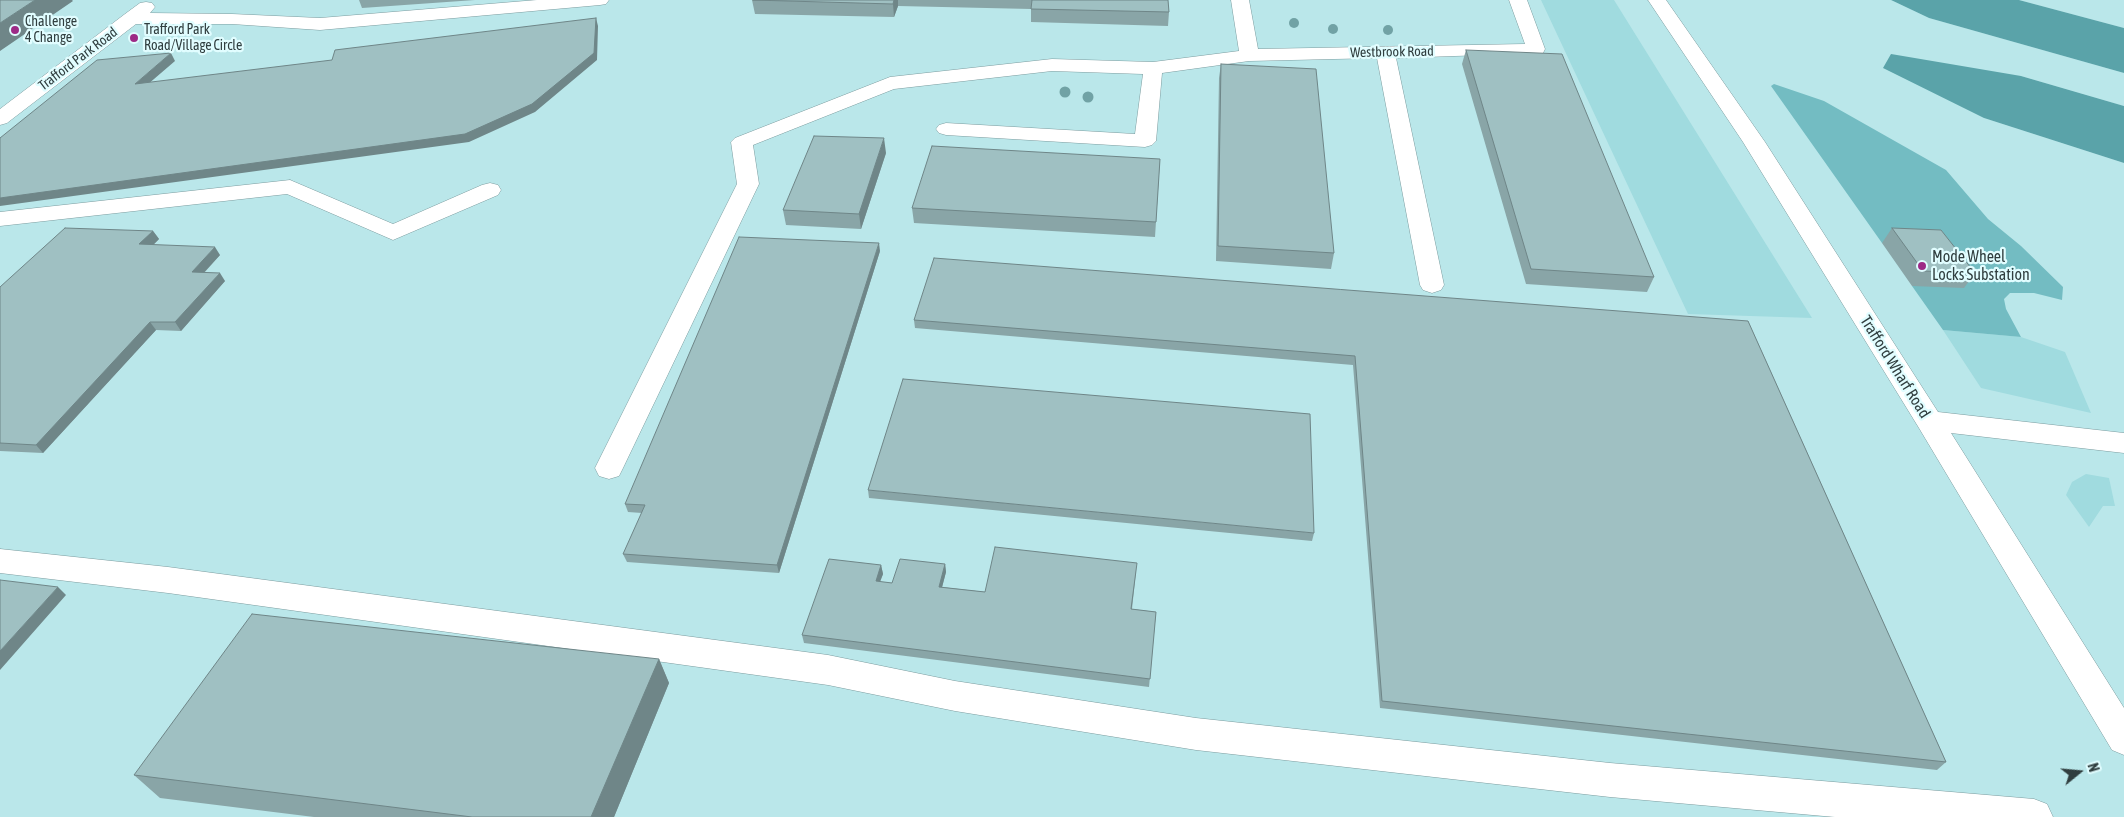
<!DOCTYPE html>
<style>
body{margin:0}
#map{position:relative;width:2124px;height:817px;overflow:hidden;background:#cff1f4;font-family:"Asap Condensed",sans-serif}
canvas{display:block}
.north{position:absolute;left:2054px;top:747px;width:50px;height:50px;-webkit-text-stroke:4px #e1fdff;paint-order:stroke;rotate:73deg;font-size:14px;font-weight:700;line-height:20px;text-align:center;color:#303e3f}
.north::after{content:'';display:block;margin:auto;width:18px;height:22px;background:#303e3f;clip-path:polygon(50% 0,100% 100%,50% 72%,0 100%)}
</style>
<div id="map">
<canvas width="2124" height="817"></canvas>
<div class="north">N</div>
</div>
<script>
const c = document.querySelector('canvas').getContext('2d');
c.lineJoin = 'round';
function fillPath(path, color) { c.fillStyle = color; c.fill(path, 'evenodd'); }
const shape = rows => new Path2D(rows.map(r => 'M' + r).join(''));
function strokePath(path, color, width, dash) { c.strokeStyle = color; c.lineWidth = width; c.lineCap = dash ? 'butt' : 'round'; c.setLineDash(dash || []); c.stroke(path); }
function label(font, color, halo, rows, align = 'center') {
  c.font = font + ' "Asap Condensed",sans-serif'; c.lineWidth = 4.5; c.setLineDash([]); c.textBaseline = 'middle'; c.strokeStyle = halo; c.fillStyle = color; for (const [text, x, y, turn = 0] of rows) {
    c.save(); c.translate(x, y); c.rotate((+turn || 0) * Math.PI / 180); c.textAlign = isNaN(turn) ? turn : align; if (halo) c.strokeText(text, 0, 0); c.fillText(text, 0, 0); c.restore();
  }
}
const built = shape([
 [0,0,1891,0,1929,18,2124,73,2124,106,2021,76,1984,118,2124,163,2124,817,0,817],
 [2019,0,2124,0,2124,28]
]);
const green = shape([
 [1541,0,1614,0,1812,318,1688,314],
 [1943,330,2021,337,2065,352,2091,413,1981,388],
 [2086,474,2109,478,2115,506,2103,506,2089,527,2066,495,2072,482]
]);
const forest = shape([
 [1774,84,1824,101,1946,170,1988,219,2021,246,2063,287,2062,300,2034,293,2010,293,2004,299,2006,309,2021,337,1943,330,1912,286,1931,245,1882,243,1771,86]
]);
const water = shape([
 [1891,0,2019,0,2124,28,2124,73,1929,18],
 [1891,54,2021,76,2124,106,2124,163,1984,118,1883,68]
]);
const minor = shape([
 [537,0,609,0,606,4,600,5,320,30,232,24,136,24,7,123,0,125,0,109,125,14,140,3,146,2,152,3,155,7,150,13,232,14,320,18,537,0],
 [1231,0,1249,0,1258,49,1525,44,1509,0,1527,0,1545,49,1543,53,1396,58,1444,285,1441,290,1432,293,1423,290,1420,285,1377,58,1249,61,1162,73,1156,141,1152,145,1145,147,946,135,939,133,936,129,939,125,946,123,1135,134,1143,74,1052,71,894,89,753,145,759,184,623,468,619,476,609,479,599,476,595,468,737,184,731,142,735,138,890,77,1052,59,1153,62,1239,51,1231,0],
 [1648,0,1666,0,1765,142,1938,412,2124,433,2124,453,1951,433,2124,708,2124,755,2112,750,1919,428,1743,142,1648,0],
 [290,180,393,224,482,185,490,183,498,185,501,190,498,195,393,240,287,194,0,226,0,212,290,180],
 [0,549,168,567,828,655,955,681,1196,718,1610,763,2034,799,2047,804,2053,817,1835,817,1610,797,1196,750,955,711,828,685,168,593,0,573,0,549]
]);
const trees = [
 [1294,23,5],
 [1333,29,5],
 [1388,30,5],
 [1065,92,5.5],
 [1088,97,5.5]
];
const wall = shape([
 [359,0,475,0,362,8],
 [752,0,1168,0,1169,12,1168,26,1031,22,1031,9,898,6,894,17,755,14],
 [1466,50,1654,277,1647,292,1526,284,1462,64],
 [1221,64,1334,253,1331,269,1216,261,1219,78],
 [886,153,861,229,786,225,783,210],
 [1160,159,1155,237,914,223,912,208],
 [1892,228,1975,273,1964,288,1912,286,1882,243],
 [153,231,159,239,153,245,220,255,204,273,225,281,181,331,156,330,43,453,0,451,0,287],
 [880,251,779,573,627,562,623,554,642,513,628,512,625,504],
 [914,320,1748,321,1946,762,1937,770,1380,708,1353,365,915,328],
 [868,490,1314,533,1312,541,869,498],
 [945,564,946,572,942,587,985,592,1136,571,1132,609,1156,612,1149,687,804,643,802,635,881,565,883,574,880,582,892,583],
 [659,659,669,683,614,817,314,817,160,798,134,775]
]);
const shadedWall = shape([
 [35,0,72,0,73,1,0,51,0,23],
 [894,0,898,0,898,6,894,17,893,4],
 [596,18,598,26,597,60,535,112,469,142,0,206,0,198],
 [171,53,175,61,140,91,135,84],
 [884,138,886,153,861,229,859,214],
 [153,231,159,239,145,253,139,244],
 [879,243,880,251,779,573,777,565],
 [215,247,220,255,197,280,192,272],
 [220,273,225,281,181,331,175,322],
 [150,322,156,330,43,453,36,445],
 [945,564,946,572,940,595,939,587],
 [881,565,883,574,877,589,876,581],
 [58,587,66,595,0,670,0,651],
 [659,659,669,683,614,817,591,817]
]);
const building = shape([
 [0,0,35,0,0,23,0,0],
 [753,0,894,0,893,4,753,0],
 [1032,0,1168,0,1169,12,1031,9,1032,0],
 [596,18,594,53,532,104,465,134,0,198,0,138,97,60,171,53,135,84,332,60,335,50,596,18],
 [1466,50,1562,54,1654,277,1531,269,1466,50],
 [1221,64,1316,69,1334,253,1218,246,1221,64],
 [814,136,884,138,859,214,783,210,814,136],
 [932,146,1160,159,1156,222,912,208,932,146],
 [65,228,153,231,139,244,215,247,192,272,220,273,175,322,150,322,36,445,0,443,0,287,65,228],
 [1892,228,1941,230,1975,273,1923,271,1892,228],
 [739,237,879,243,777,565,623,554,645,505,625,504,739,237],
 [934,258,1748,321,1946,762,1382,701,1355,356,914,320,934,258],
 [903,379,1310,414,1314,533,868,490,903,379],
 [995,547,1137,563,1131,609,1156,612,1150,679,802,635,829,559,881,565,876,581,892,583,900,559,945,564,939,587,985,592,995,547],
 [0,580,58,587,0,651,0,580],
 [252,614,659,659,591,817,472,817,134,775,252,614]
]);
const markers = [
 [15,30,5,"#9d2a86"],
 [134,38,5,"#9d2a86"],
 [1922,266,5,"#9d2a86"]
];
const farPoinames = [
 ["Challenge",25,22],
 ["4 Change",25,38],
 ["Trafford Park",144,30],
 ["Road/Village Circle",144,46]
];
const farStreetnames = [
 ["Westbrook Road",1392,52,-1],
 ["Trafford Park Road",78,59,-37]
];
const poiNames = [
 ["Mode Wheel",1932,257],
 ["Locks Substation",1932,275]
];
const streetNames = [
 ["Trafford Wharf Road",1895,367,58]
];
fillPath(built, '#bae7ea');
fillPath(green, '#a0dbdf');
fillPath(forest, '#73bcc2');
fillPath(water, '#5aa3a9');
strokePath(minor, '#7d9da0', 1);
fillPath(minor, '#fff');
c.fillStyle = '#71a2a5';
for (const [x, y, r] of trees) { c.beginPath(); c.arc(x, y, r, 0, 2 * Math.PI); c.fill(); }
fillPath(wall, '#89a5a7');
fillPath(shadedWall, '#6f8688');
fillPath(building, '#9fc0c2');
strokePath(building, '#6f8688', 1);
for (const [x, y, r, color] of markers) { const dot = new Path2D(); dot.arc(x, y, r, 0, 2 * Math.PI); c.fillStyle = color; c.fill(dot); strokePath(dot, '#e1fdff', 2); }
label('14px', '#303e3f', '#e1fdff', farPoinames, 'left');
label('14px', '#303e3f', '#e1fdff', farStreetnames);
label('16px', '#303e3f', '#e1fdff', poiNames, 'left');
label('16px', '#303e3f', '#e1fdff', streetNames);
</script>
